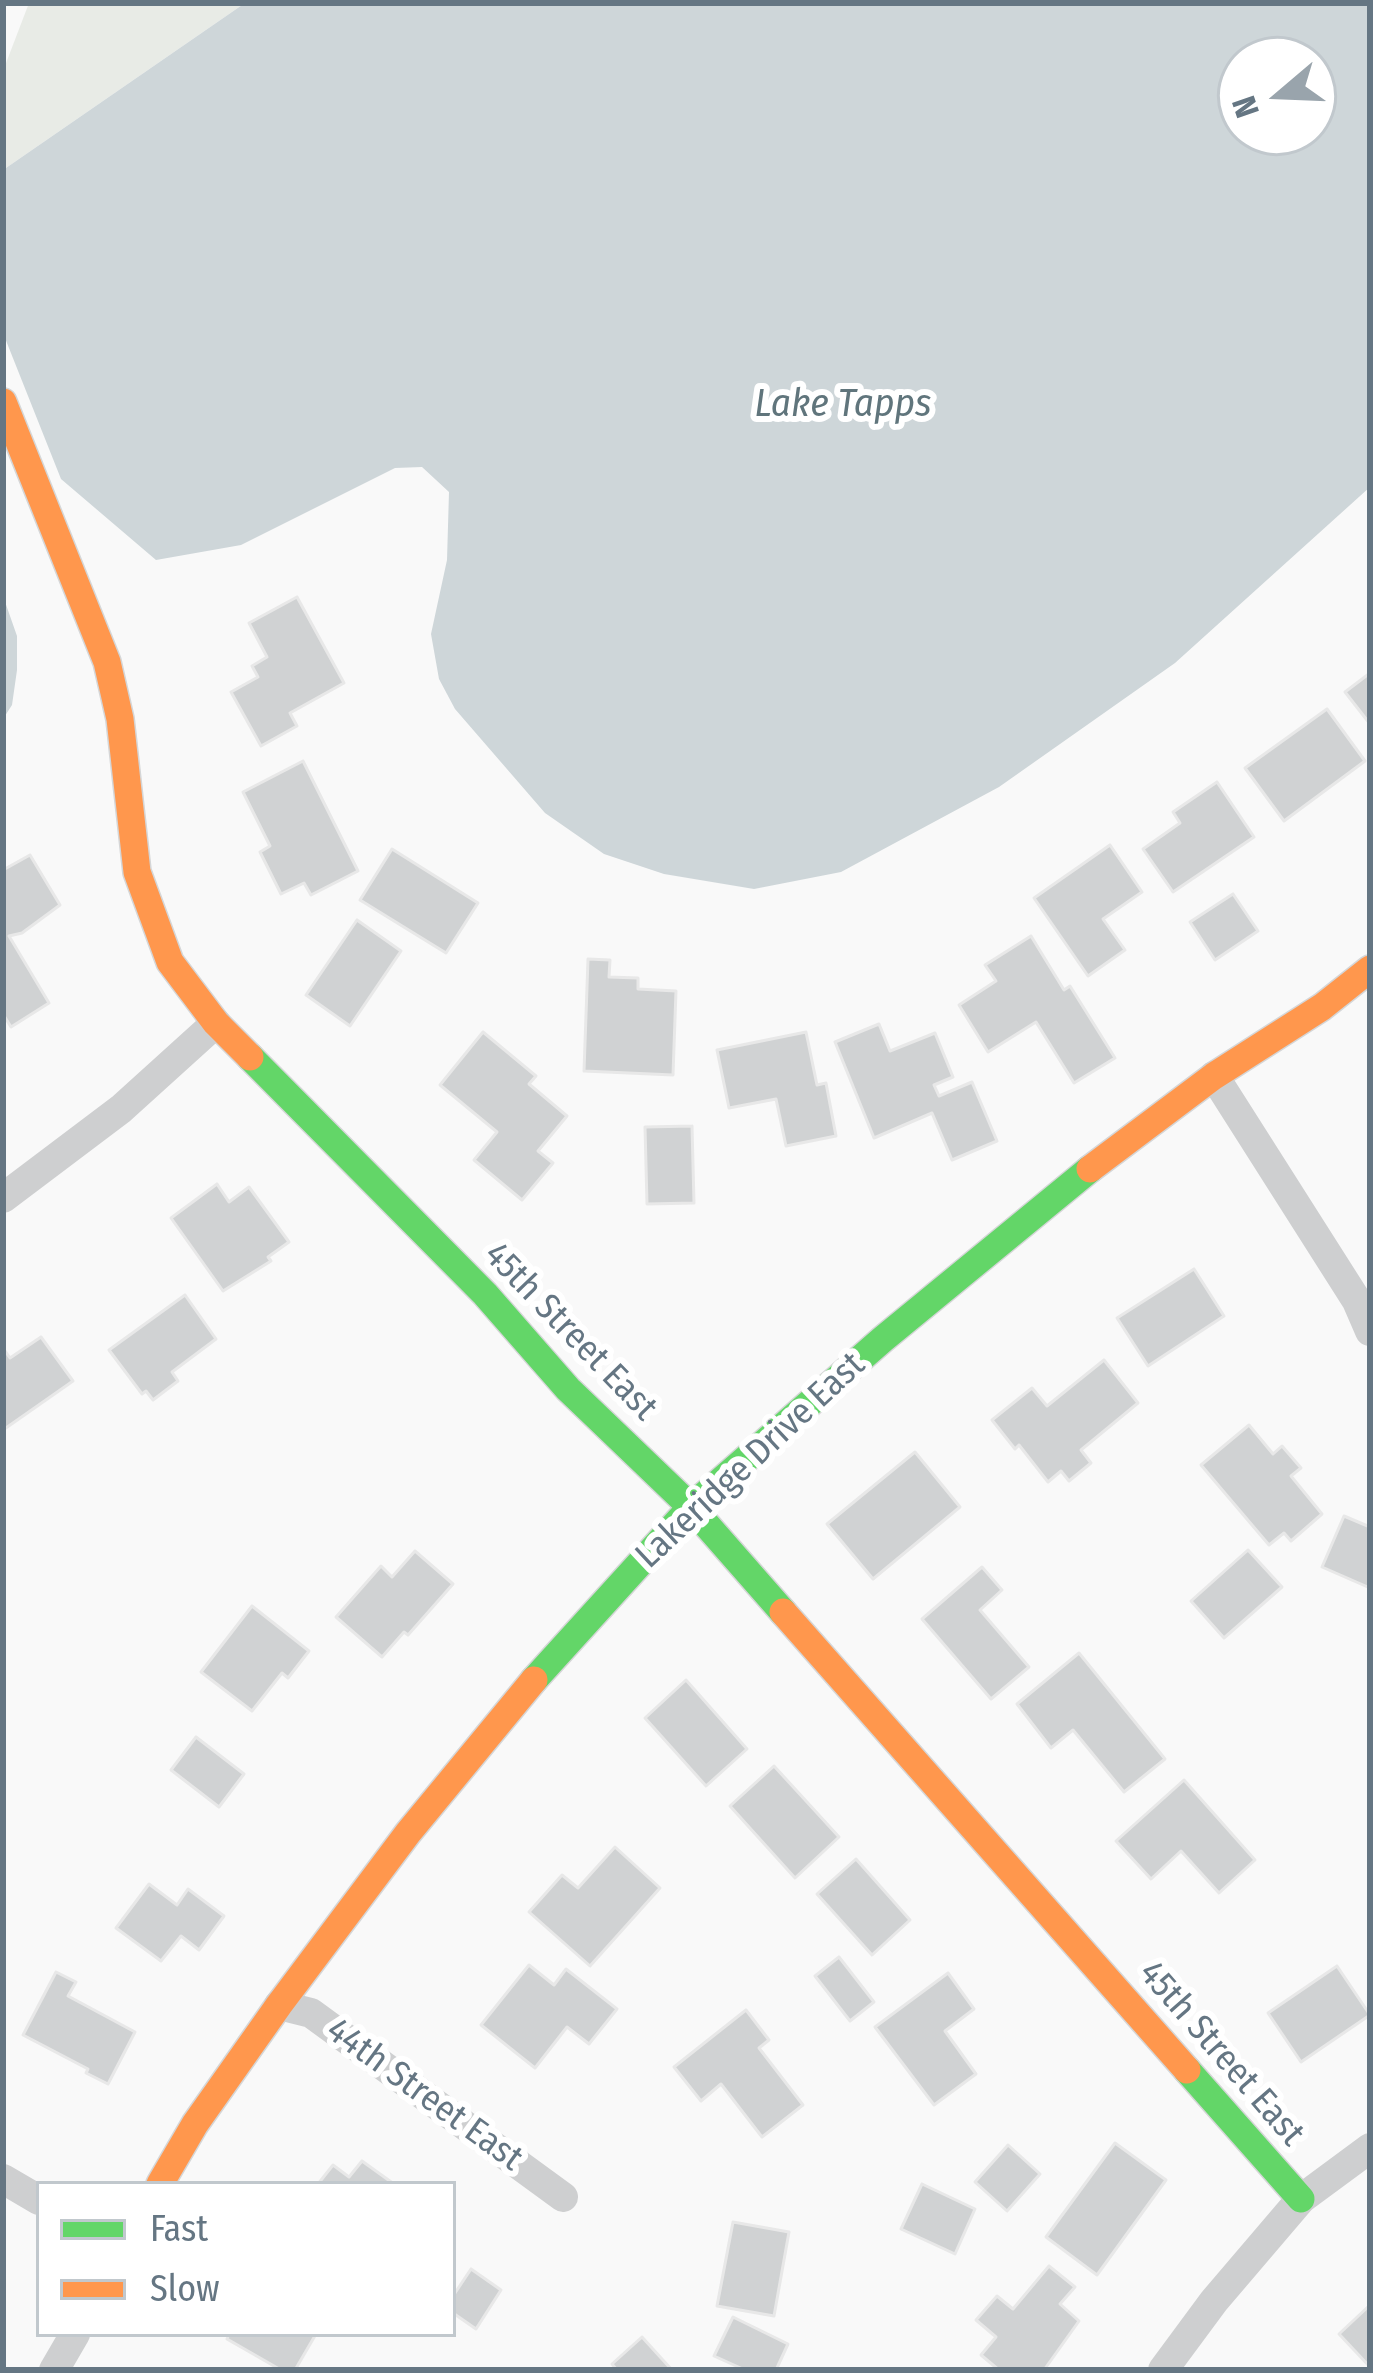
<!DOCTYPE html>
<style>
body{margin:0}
#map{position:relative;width:1373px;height:2373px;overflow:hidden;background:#f9f9f9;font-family:"Fira Sans Condensed",sans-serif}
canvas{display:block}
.frame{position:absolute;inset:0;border:6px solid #657683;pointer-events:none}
.legend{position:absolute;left:36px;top:2181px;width:420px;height:156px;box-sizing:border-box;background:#fff;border:3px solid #c1c8cd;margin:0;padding:15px 21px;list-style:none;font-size:36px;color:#657683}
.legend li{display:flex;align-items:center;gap:24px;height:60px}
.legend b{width:60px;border:3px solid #c1c8cd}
.north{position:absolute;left:1217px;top:36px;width:120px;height:120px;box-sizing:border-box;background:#fff;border:3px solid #c1c8cd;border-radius:50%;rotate:251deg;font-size:33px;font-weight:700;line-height:48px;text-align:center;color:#657683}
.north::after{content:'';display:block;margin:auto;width:42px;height:54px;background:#99a4ac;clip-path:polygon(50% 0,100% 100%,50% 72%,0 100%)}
</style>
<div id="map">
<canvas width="1373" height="2373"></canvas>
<div class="frame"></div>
<ul class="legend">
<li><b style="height:15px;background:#63d668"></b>Fast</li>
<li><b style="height:15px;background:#ff974d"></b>Slow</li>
</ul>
<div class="north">N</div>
</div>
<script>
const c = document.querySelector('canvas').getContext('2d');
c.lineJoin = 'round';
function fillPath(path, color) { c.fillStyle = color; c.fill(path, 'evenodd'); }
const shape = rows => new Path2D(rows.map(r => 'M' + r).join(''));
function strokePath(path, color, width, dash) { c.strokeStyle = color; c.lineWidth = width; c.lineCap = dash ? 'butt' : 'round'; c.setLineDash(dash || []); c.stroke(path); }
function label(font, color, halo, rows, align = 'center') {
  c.font = font + ' "Fira Sans Condensed",sans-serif'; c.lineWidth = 12; c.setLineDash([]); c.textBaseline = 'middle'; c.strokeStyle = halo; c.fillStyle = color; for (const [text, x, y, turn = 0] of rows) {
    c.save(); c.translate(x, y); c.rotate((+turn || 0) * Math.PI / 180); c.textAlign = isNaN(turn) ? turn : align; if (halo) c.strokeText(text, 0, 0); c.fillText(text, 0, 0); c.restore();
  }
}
const green = shape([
 [29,3,245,3,3,170,3,71]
]);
const water = shape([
 [245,3,1370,3,1370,487,1175,663,999,787,841,872,754,889,664,874,604,854,545,813,455,709,439,679,431,634,447,560,449,492,422,467,395,468,241,545,156,560,61,479,3,333,3,170],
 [1241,60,1313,60,1313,132,1241,132],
 [3,596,17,636,17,670,12,705,3,719]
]);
const building = shape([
 [297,597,344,683,290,713,297,726,261,746,231,692,258,677,252,666,267,657,249,623,297,597],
 [1370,673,1370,724,1345,692,1370,673],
 [1327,709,1365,761,1284,821,1245,768,1327,709],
 [303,761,358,871,311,895,304,883,281,894,260,852,270,846,243,792,303,761],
 [1217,782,1254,837,1173,892,1143,849,1180,823,1173,812,1217,782],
 [1110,845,1142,892,1103,919,1125,950,1088,976,1034,898,1110,845],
 [392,849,478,903,446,953,360,900,392,849],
 [30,855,60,905,22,933,9,936,49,1003,11,1027,3,1014,3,870,30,855],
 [1233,894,1258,931,1215,960,1190,922,1233,894],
 [357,920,401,951,350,1026,306,995,357,920],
 [1031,936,1064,990,1070,986,1115,1058,1074,1083,1036,1022,988,1052,959,1005,996,981,985,965,1031,936],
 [588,959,610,960,609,977,638,978,638,989,676,991,673,1075,584,1071,588,959],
 [879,1024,890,1051,935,1033,953,1077,934,1085,939,1096,972,1082,997,1141,952,1160,932,1113,874,1138,835,1042,879,1024],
 [483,1032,536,1076,529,1084,567,1116,538,1151,553,1163,522,1200,474,1160,497,1132,440,1085,483,1032],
 [806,1032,817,1085,826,1083,836,1136,786,1146,776,1099,729,1108,717,1050,806,1032],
 [692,1126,694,1203,647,1204,645,1127,692,1126],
 [217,1184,229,1202,249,1187,289,1242,268,1257,271,1261,223,1291,171,1218,217,1184],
 [1194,1269,1224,1316,1148,1366,1117,1318,1194,1269],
 [185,1295,216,1339,172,1372,178,1381,153,1400,146,1391,142,1394,109,1350,185,1295],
 [41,1337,73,1381,3,1430,3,1348,10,1358,41,1337],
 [1104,1360,1138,1403,1081,1450,1091,1463,1069,1481,1061,1471,1048,1482,1019,1445,1015,1449,992,1420,1032,1388,1047,1406,1104,1360],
 [1249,1425,1273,1454,1282,1446,1301,1468,1291,1476,1322,1514,1291,1541,1284,1533,1269,1545,1201,1465,1249,1425],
 [915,1452,960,1507,873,1579,827,1524,915,1452],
 [1344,1516,1370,1527,1370,1588,1322,1567,1344,1516],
 [1248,1550,1282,1587,1224,1638,1191,1601,1248,1550],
 [415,1551,453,1584,408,1635,404,1632,382,1657,336,1617,381,1566,392,1577,415,1551],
 [982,1567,1002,1590,980,1610,1029,1667,991,1699,922,1619,982,1567],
 [252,1606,309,1651,288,1678,282,1673,252,1711,201,1672,252,1606],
 [1079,1653,1165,1759,1124,1792,1073,1730,1051,1748,1017,1704,1079,1653],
 [686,1680,747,1749,706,1786,645,1718,686,1680],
 [196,1737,244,1774,219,1807,171,1770,196,1737],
 [774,1766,839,1837,795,1878,730,1806,774,1766],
 [1184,1780,1255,1860,1219,1893,1181,1851,1151,1879,1116,1841,1184,1780],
 [615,1847,660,1888,590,1966,529,1912,562,1875,578,1888,615,1847],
 [856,1859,910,1920,872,1955,817,1894,856,1859],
 [149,1884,177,1905,188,1889,224,1916,199,1950,181,1936,161,1961,116,1928,149,1884],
 [839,1957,874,2002,850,2021,815,1976,839,1957],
 [529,1965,554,1985,566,1969,617,2009,589,2044,567,2027,535,2068,481,2025,529,1965],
 [1337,1966,1370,2015,1301,2062,1268,2013,1337,1966],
 [56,1972,76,1982,68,1996,135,2032,108,2084,86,2073,88,2069,23,2035,56,1972],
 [948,1973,974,2009,945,2031,976,2074,934,2105,875,2027,948,1973],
 [746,2010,769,2040,759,2048,803,2105,762,2137,721,2084,701,2101,674,2067,746,2010],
 [1115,2143,1166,2180,1097,2275,1046,2237,1115,2143],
 [1008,2145,1040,2174,1007,2211,975,2182,1008,2145],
 [362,2161,394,2184,318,2184,333,2165,349,2177,362,2161],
 [922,2184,975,2209,955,2254,901,2229,922,2184],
 [733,2222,789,2232,774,2316,717,2306,733,2222],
 [1049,2266,1075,2287,1060,2304,1079,2321,1044,2370,999,2370,981,2355,996,2337,976,2320,997,2296,1013,2309,1049,2266],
 [471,2269,501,2290,476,2329,453,2313,453,2296,471,2269],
 [1370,2305,1370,2367,1339,2334,1370,2305],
 [733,2317,788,2344,776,2370,745,2370,714,2356,733,2317],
 [229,2334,316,2334,295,2370,281,2370,227,2339,229,2334],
 [642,2337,672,2370,617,2370,612,2364,642,2337]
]);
const street = shape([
 [1214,1076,1357,1301,1370,1331],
 [3,1198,121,1109,216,1023],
 [279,2005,311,2013,563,2197],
 [3,2179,39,2200],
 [54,2370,75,2334],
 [1163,2370,1214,2301,1301,2199,1370,2148]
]);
const fast = shape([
 [250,1057,485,1294,568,1389,691,1507,783,1612],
 [534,1680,691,1507,883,1339,1090,1169],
 [1187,2070,1301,2199]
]);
const slow = shape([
 [3,402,107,662,120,719,137,872,170,962,216,1023,250,1057],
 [1090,1169,1214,1076,1322,1007,1370,969],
 [783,1612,1187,2070],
 [160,2184,195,2124,279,2005,408,1833,534,1680]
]);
const streetNames = [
 ["45th Street East",570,1332,46],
 ["Lakeridge Drive East",751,1461,-43],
 ["45th Street East",1221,2054,49],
 ["44th Street East",424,2095,36]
];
const waterNames = [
 ["Lake Tapps",843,405]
];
fillPath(green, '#e8ebe6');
fillPath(water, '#ced6d9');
fillPath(building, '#d0d2d3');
strokePath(building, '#e8e8e8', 3);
strokePath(fast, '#d5d6d7', 30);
strokePath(slow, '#d5d6d7', 30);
strokePath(street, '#cecfd0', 30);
strokePath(fast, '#63d668', 27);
strokePath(slow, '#ff974d', 27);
label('36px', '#657683', '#fff', streetNames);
label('italic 39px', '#60757c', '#fff', waterNames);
</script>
